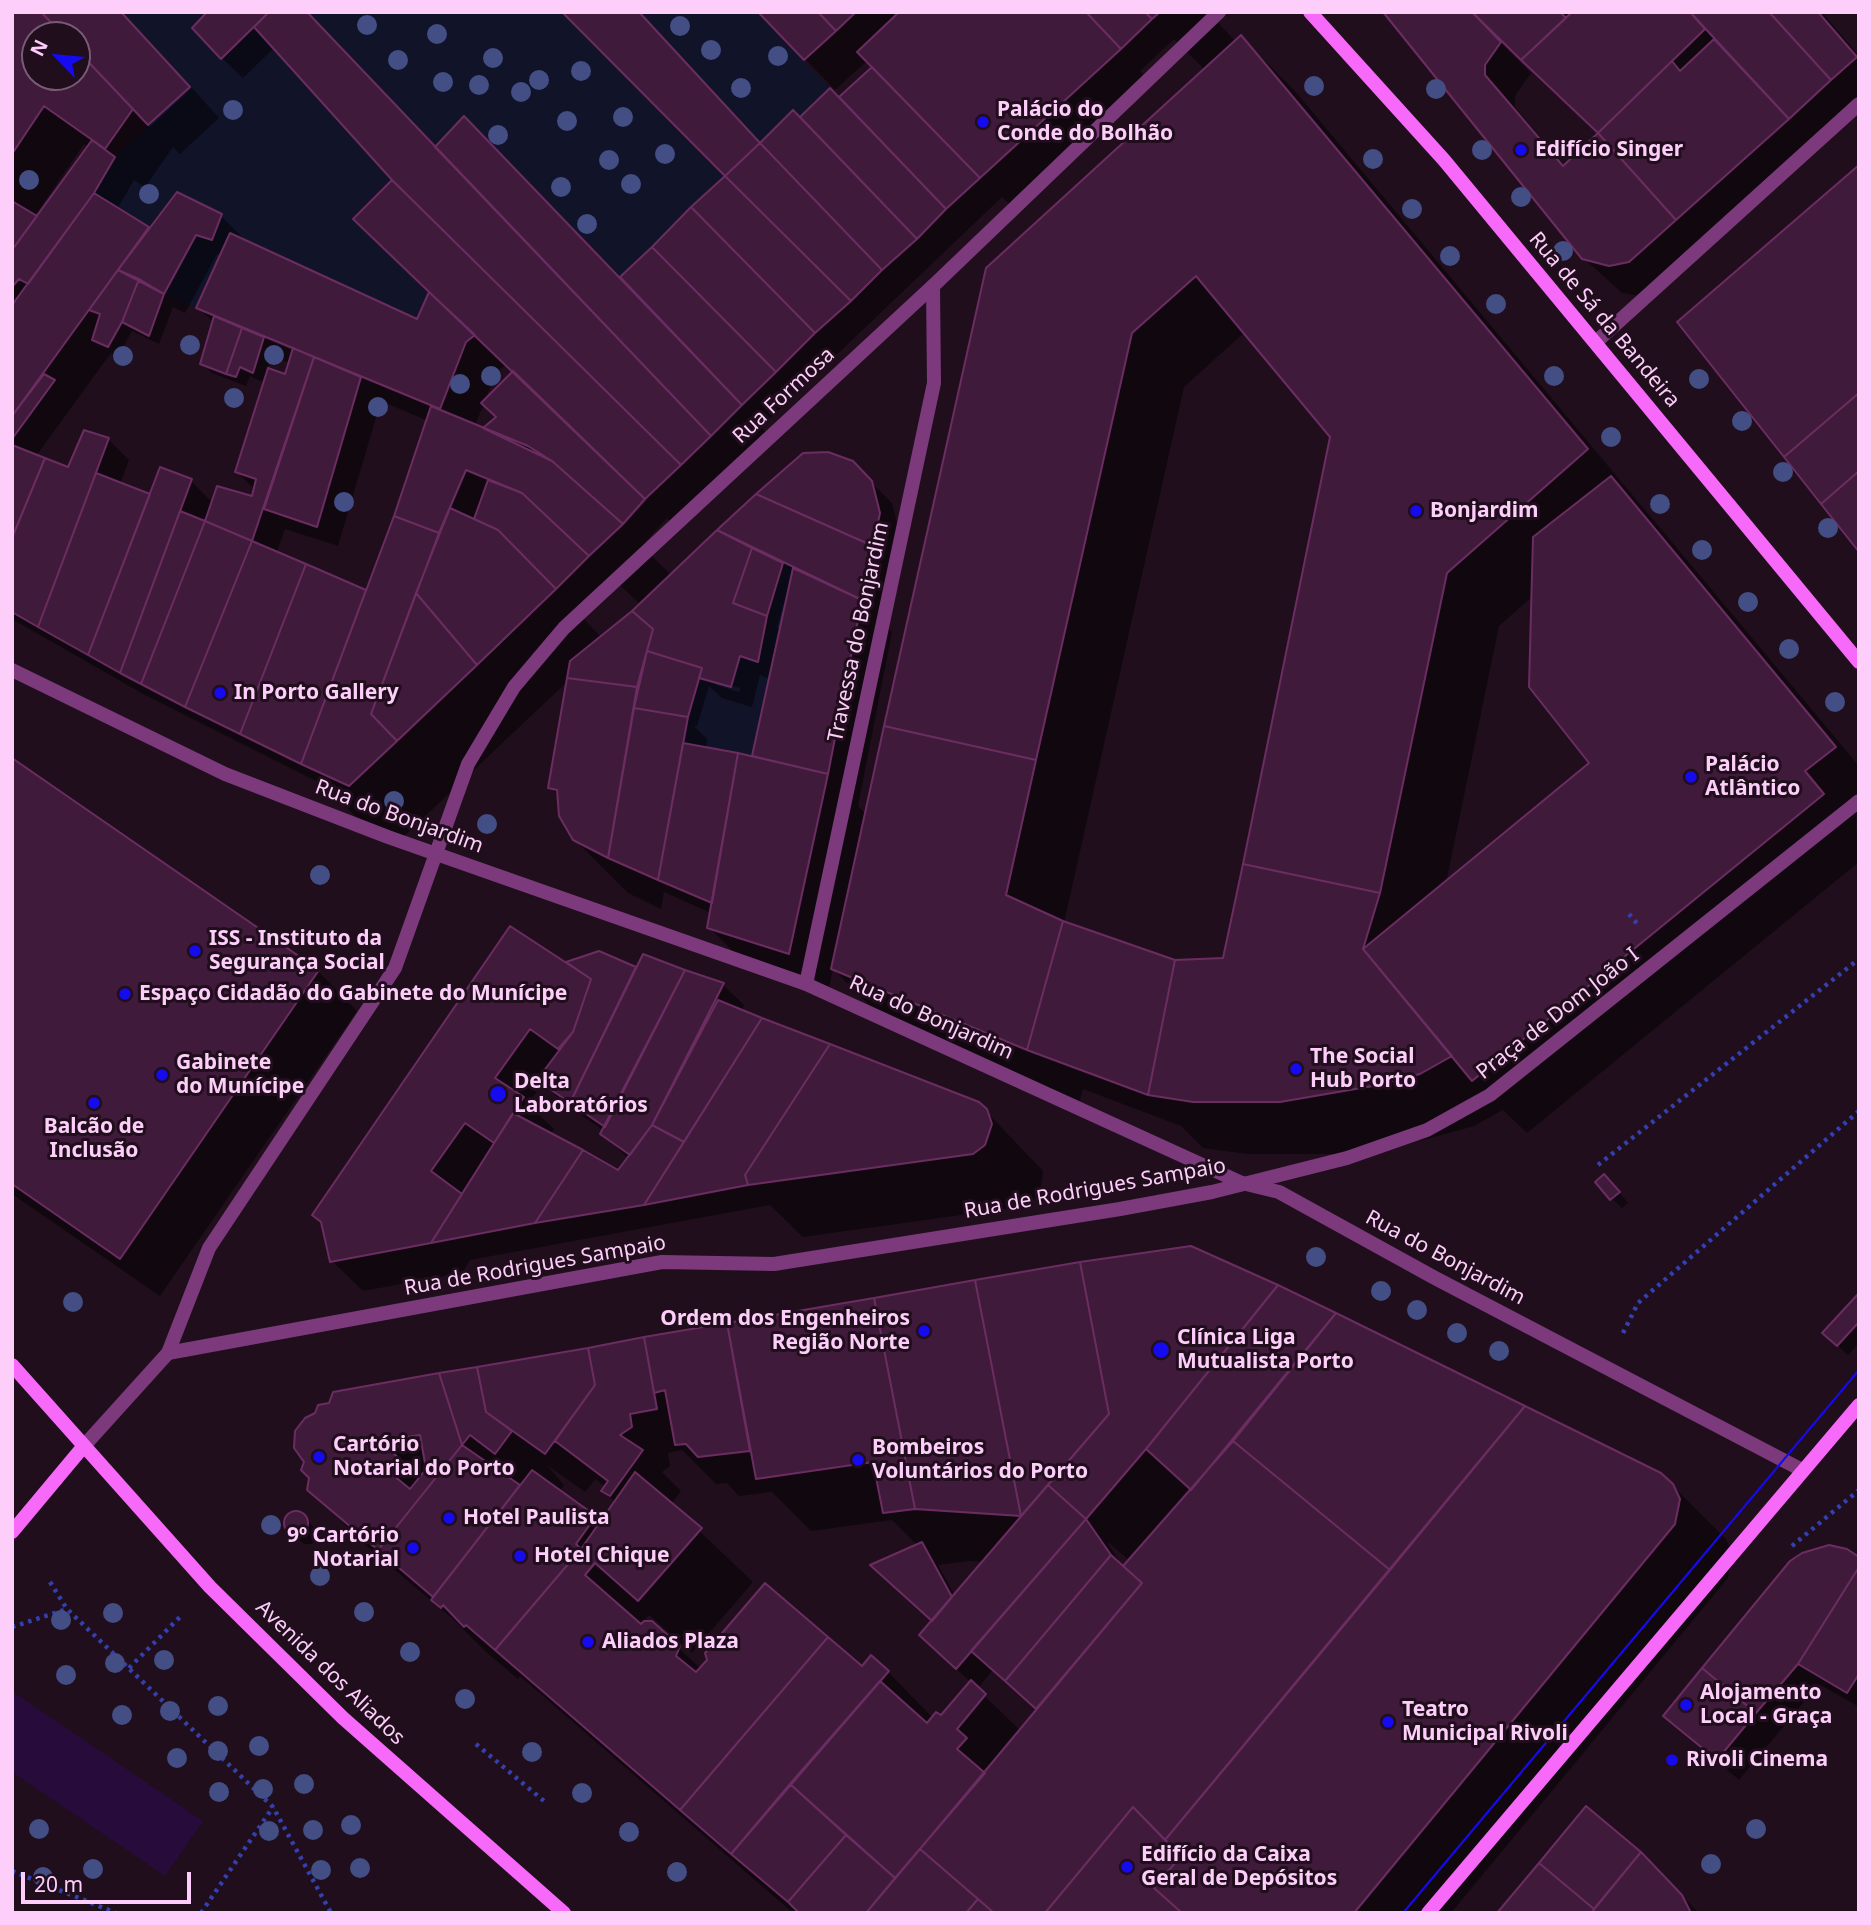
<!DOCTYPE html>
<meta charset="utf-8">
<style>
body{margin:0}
#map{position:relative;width:1871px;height:1925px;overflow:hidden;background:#200e1d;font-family:"Noto Sans",sans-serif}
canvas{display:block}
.frame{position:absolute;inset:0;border:14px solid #fdcefa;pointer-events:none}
.north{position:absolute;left:21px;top:21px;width:70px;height:70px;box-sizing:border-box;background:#200e1d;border:2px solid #785b75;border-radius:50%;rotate:296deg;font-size:19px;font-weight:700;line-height:28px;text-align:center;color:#fdcefa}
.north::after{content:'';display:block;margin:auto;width:24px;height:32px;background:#160aee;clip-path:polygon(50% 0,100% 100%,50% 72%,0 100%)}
.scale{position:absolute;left:21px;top:1872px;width:170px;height:32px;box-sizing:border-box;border:4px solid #fdcefa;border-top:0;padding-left:9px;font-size:21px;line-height:24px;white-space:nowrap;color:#fdcefa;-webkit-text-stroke:5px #200e1d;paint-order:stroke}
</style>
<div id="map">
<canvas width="1871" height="1925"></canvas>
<div class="frame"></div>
<div class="north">N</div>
<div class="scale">20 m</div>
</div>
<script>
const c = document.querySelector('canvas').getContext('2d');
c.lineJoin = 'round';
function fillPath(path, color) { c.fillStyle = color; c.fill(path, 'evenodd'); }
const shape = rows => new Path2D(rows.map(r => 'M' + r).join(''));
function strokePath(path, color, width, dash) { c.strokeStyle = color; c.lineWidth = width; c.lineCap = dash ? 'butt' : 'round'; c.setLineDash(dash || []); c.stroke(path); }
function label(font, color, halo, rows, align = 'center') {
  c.font = font + ' "Noto Sans",sans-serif'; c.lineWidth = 6; c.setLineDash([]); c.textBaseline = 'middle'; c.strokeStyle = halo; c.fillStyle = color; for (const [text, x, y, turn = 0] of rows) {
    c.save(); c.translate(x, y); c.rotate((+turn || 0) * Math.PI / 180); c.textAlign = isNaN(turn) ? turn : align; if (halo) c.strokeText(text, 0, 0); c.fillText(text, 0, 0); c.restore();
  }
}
const green = shape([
 [121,12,207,12,192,28,221,58,254,27,392,180,429,292,417,319,230,233,196,308,164,294,196,235,212,240,222,214,177,192,149,227,94,193,115,157,190,87],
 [307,12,562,12,725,176,620,277,464,116,435,147],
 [639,12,758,12,830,88,800,117,760,143],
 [783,563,793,568,752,756,683,743,699,678,731,687,740,656,758,662]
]);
const water = shape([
 [12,1691,203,1821,165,1876,12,1772]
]);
const shadow = shape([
 [12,12,122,12,189,86,147,124,150,127,192,88,219,118,180,154,173,147,145,187,134,180,117,209,150,231,221,216,242,237,241,240,418,322,431,292,395,181,275,47,243,78,222,58,211,12,305,12,436,149,620,280,727,176,565,12,639,12,760,144,800,120,830,90,839,99,874,67,868,60,835,90,760,12,1208,12,1236,42,1241,37,1294,90,1859,766,1856,825,1859,862,1527,1133,1503,1110,1474,1126,1427,1139,1334,1154,1247,1154,1203,1148,1181,1126,1083,1089,1080,1101,886,1022,833,969,828,992,748,967,709,927,711,913,664,892,661,909,628,893,574,839,560,797,550,788,568,681,402,838,356,817,324,785,143,694,12,619],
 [35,35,77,35,77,77,35,77],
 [1174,39,1205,70,867,815,858,806,892,632,882,622,900,535,892,503,852,463,804,455,672,576,642,546,667,518,677,528,771,437,761,427,1002,197,1012,207,1150,81,1140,71],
 [84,144,88,147,33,224,30,223],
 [217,254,221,256,198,307,214,323,202,363,212,373,246,386,250,376,265,383,237,472,255,490,253,499,213,503,191,481,151,497,120,484,129,460,109,440,85,432,69,469,36,456,111,353,118,356,132,331,159,344,173,307,185,313],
 [227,319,294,347,294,351,226,322],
 [1245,332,1331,437,1225,959,1174,962,1064,923,1184,387],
 [271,356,290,363,286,376,267,369],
 [507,364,515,372,484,403,496,373],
 [381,401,428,421,367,594,276,554,285,529,338,546],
 [484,403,498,417,484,430,475,426],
 [645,497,647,500,618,531,616,529],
 [610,576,641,605,602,638,576,611],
 [1533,596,1591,763,1446,883,1499,626],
 [785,600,787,600,781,632,777,627],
 [760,675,770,679,753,758,706,749,707,739,694,726,697,726,709,686,722,698,752,707],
 [711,680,740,688,739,692,716,685],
 [1385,12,1470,12,1531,73,1515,96,1515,107,1565,166,1600,134,1475,12,1822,12,1859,56,1859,105,1853,99,1809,140,1818,151,1659,292,1640,296,1622,293,1578,253],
 [12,761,318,971,357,1011,160,1296,12,1194],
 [599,953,637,970,723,985,744,1005,742,1011,978,1103,1043,1171,1040,1194,1026,1206,803,1237,770,1205,470,1260,462,1273,363,1291,332,1261,575,969,569,963],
 [543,1083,560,1100,604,1131,603,1134,629,1159,619,1172,550,1135,554,1129,528,1104],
 [1614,1186,1628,1203,1622,1208,1612,1199],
 [1170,1248,1191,1248,1210,1254,1620,1454,1672,1485,1726,1539,1732,1553,1728,1578,1451,1913,793,1913,520,1676,518,1679,486,1652,454,1620,363,1543,309,1489,334,1393],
 [682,1450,716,1484,727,1483,739,1496,772,1492,811,1531,892,1520,918,1546,942,1656,971,1682,941,1718,933,1718,888,1672,862,1669,701,1669,651,1622,643,1622,649,1615,692,1653,753,1582,671,1504,681,1491,662,1472,670,1466,668,1453],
 [547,1465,585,1492,595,1479,606,1487,603,1490,616,1503,601,1524,559,1492,564,1485],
 [1109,1543,1130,1561,1124,1568,1108,1544],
 [969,1561,984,1562,955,1596,938,1565],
 [993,1670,1038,1711,1021,1731,977,1689],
 [1859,1296,1859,1343,1848,1355,1835,1343],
 [292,1514,300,1514,317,1530,317,1538,312,1544,304,1544,287,1528,287,1519],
 [1829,1547,1859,1559,1859,1707,1819,1684,1739,1780,1665,1716,1791,1563,1816,1549],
 [1640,1853,1699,1913,1499,1913]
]);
const building = shape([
 [12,12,41,12,63,35,35,35,35,77,77,77,77,50,133,109,105,149,44,106,12,154,12,12],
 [41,12,121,12,190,87,148,125,77,50,77,35,63,35,41,12],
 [207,12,269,12,221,59,192,28,207,12],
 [269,12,307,12,711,436,681,465,392,180,254,27,269,12],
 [562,12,639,12,760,143,725,176,562,12],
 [758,12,818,12,836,31,804,60,758,12],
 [818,12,856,12,836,31,818,12],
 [899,12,1086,12,1121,49,980,178,857,52,899,12],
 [1086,12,1145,12,1152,19,1121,49,1086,12],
 [1145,12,1160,12,1152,19,1145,12],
 [1383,12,1472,12,1501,42,1485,65,1485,75,1563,166,1598,133,1676,220,1629,262,1609,266,1582,259,1383,12],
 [1472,12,1560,12,1566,18,1521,60,1472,12],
 [1572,12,1690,12,1705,29,1598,133,1521,60,1572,12],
 [1690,12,1769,12,1831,80,1789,119,1690,12],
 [1769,12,1818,12,1857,57,1831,80,1769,12],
 [1241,35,1588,449,1447,573,1380,893,1243,864,1330,437,1196,276,1132,333,1036,760,884,726,986,268,1241,35],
 [1714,39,1789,119,1676,220,1598,133,1672,61,1680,71,1714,39],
 [872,67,980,178,946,209,839,97,872,67],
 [830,88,946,209,917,239,800,117,830,88],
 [793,110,917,239,882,270,760,143,793,110],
 [464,116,742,405,711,436,435,147,464,116],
 [92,140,115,157,94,193,28,284,19,279,12,287,12,250,92,140],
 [760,143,882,270,851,301,725,176,760,143],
 [1859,165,1859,393,1784,457,1677,322,1859,165],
 [725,176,851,301,815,333,691,207,725,176],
 [392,180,681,465,645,499,353,219,392,180],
 [177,192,222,214,212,240,196,235,164,294,118,270,177,192],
 [94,193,149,227,12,416,12,305,94,193],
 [12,201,37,216,12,250,12,201],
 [691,207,815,333,776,372,652,247,691,207],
 [230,233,417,319,429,292,475,335,466,342,440,409,196,308,230,233],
 [652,247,776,372,742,405,620,277,652,247],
 [118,270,139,279,122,322,108,347,92,340,100,314,89,310,118,270],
 [139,279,164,294,149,336,122,322,139,279],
 [214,316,242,328,226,374,200,364,214,316],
 [242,328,264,337,253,373,240,367,236,377,226,374,242,328],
 [293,348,314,357,252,541,205,521,217,486,252,496,256,479,235,472,268,368,285,374,293,348],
 [314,357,361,377,317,527,264,509,314,357],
 [513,371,645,499,623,524,552,461,483,428,496,417,481,403,513,371],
 [44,374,55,380,12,439,12,416,44,374],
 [1859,393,1859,471,1821,504,1784,457,1859,393],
 [431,406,528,446,552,461,623,524,589,556,522,493,466,470,439,533,394,516,431,406],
 [84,430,109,438,38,627,12,612,12,538,45,458,68,467,84,430],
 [12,445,45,458,12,538,12,445],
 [828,452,853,461,872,481,880,513,873,546,756,494,803,453,828,452],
 [160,467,192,479,120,673,88,655,160,467],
 [1859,471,1859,552,1821,504,1859,471],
 [96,473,150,494,88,655,38,627,96,473],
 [1611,476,1836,747,1805,771,1824,794,1472,1081,1363,949,1589,763,1529,687,1533,537,1611,476],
 [488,480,522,493,589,556,556,589,498,530,474,519,488,480],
 [756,494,873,546,862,600,717,530,756,494],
 [450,508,498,530,556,589,477,665,416,593,450,508],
 [180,511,205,521,141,684,120,673,180,511],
 [394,516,439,533,371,714,397,741,349,786,301,764,394,516],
 [205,521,252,541,185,707,141,684,205,521],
 [717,530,752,548,733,603,767,616,758,662,740,656,731,687,699,678,702,668,647,651,653,629,632,611,717,530],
 [252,541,306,564,240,734,185,707,252,541],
 [752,548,783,563,767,616,733,603,752,548],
 [306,564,366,590,301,764,240,734,306,564],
 [793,568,862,600,828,774,752,756,793,568],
 [416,593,477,665,397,741,371,714,416,593],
 [632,611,653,629,637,687,567,678,570,661,632,611],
 [647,651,702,668,688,717,634,708,647,651],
 [567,678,637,687,608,858,573,840,559,816,557,790,548,788,567,678],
 [634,708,688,717,658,880,608,858,634,708],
 [884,726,1036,760,1006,895,1063,921,1027,1050,831,969,884,726],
 [683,743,738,753,712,903,658,880,683,743],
 [738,753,828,774,789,954,707,928,738,753],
 [12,758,319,970,120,1259,12,1184,12,758],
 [1243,864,1380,893,1363,949,1452,1056,1420,1074,1373,1086,1280,1102,1193,1102,1148,1095,1175,960,1223,958,1243,864],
 [1063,921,1175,960,1148,1095,1027,1050,1063,921],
 [510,926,591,979,573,1032,558,1049,530,1029,495,1078,524,1097,494,1143,465,1123,431,1171,462,1194,431,1243,330,1262,321,1222,312,1215,510,926],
 [599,951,636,967,570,1103,537,1080,573,1032,591,979,566,962,599,951],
 [643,954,685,970,605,1127,570,1103,643,954],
 [685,970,724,983,652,1125,630,1155,600,1134,685,970],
 [718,1000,762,1018,684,1142,652,1125,718,1000],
 [762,1018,830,1044,745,1175,748,1185,644,1205,762,1018],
 [830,1044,979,1102,987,1109,992,1124,985,1145,973,1154,748,1185,745,1175,830,1044],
 [513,1113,583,1150,535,1223,431,1243,513,1113],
 [652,1125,684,1142,644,1205,535,1223,583,1150,618,1170,652,1125],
 [1604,1174,1620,1192,1610,1200,1595,1182,1604,1174],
 [1191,1246,1278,1285,1146,1449,1086,1519,1048,1485,1109,1414,1080,1262,1191,1246],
 [1080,1262,1109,1414,1021,1516,975,1280,1080,1262],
 [975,1280,1021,1516,915,1509,874,1298,975,1280],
 [1278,1285,1336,1313,1191,1490,1146,1449,1278,1285],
 [1859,1293,1859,1322,1837,1346,1822,1333,1859,1293],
 [874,1298,915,1509,883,1513,873,1462,756,1479,727,1323,874,1298],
 [1336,1313,1525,1406,1390,1570,1233,1441,1336,1313],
 [727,1323,750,1451,698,1457,686,1444,675,1445,665,1390,654,1393,644,1337,727,1323],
 [644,1337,657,1409,630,1414,632,1427,620,1435,643,1450,610,1496,601,1491,608,1481,555,1441,595,1385,588,1348,644,1337],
 [588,1348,595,1385,545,1454,486,1412,477,1367,588,1348],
 [477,1367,486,1412,512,1431,495,1454,470,1435,462,1445,439,1373,477,1367],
 [439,1373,462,1445,378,1550,307,1490,309,1478,301,1470,304,1462,294,1448,295,1431,305,1418,315,1413,318,1405,329,1403,333,1392,439,1373],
 [420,1435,426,1469,410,1489,393,1475,403,1462,393,1453,407,1437,420,1435],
 [1525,1406,1661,1473,1673,1484,1680,1499,1675,1524,1354,1913,1182,1913,1154,1888,1181,1856,1165,1840,1525,1406],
 [1233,1441,1390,1570,1165,1840,1133,1807,1045,1913,994,1913,920,1849,1142,1583,1123,1566,1233,1441],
 [462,1445,520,1485,433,1597,378,1550,462,1445],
 [532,1470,596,1516,576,1544,581,1549,495,1650,466,1625,464,1627,443,1605,441,1608,431,1600,532,1470],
 [635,1472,702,1528,638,1601,595,1563,585,1575,641,1624,644,1621,652,1621,680,1646,676,1656,696,1672,707,1660,705,1653,765,1583,828,1637,680,1810,495,1650,581,1549,635,1472],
 [1048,1485,1086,1519,956,1669,919,1635,1048,1485],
 '284 1523a12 12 0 1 1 24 0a12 12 0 1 1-24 0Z',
 [1086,1519,1111,1555,1005,1681,971,1651,1086,1519],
 [922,1542,952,1597,932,1621,870,1565,922,1542],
 [1829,1545,1847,1549,1859,1557,1859,1567,1798,1664,1756,1713,1702,1668,1790,1561,1802,1553,1829,1545],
 [1111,1555,1142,1583,1036,1709,1005,1681,1111,1555],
 [1859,1567,1859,1674,1847,1693,1798,1664,1859,1567],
 [828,1637,862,1666,871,1655,889,1671,731,1854,680,1810,828,1637],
 [1702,1668,1756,1713,1717,1760,1663,1716,1702,1668],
 [971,1680,986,1694,957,1729,967,1738,957,1749,985,1773,895,1878,790,1784,880,1681,927,1723,936,1712,941,1715,971,1680],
 [790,1784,846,1835,788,1902,731,1854,790,1784],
 [1586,1806,1641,1852,1594,1909,1539,1863,1586,1806],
 [1133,1807,1181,1856,1154,1888,1182,1913,1045,1913,1133,1807],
 [846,1835,895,1878,866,1913,799,1913,788,1902,846,1835],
 [920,1849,978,1899,966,1913,866,1913,920,1849],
 [1641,1852,1682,1895,1691,1913,1591,1913,1641,1852],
 [1539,1863,1594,1909,1591,1913,1497,1913,1539,1863],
 [978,1899,994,1913,966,1913,978,1899]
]);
const path = shape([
 [1629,914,1639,926],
 [1598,1165,1859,959],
 [1623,1333,1638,1303,1859,1111],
 [1792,1546,1859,1490],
 [50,1582,67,1609,273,1807,331,1913],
 [12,1627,67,1609],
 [129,1668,180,1617],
 [476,1744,544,1801],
 [12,1871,116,1913],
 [201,1913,273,1807]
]);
const pedestrian = shape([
 [806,984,934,383,933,286],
 [1242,1183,1279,1192,1435,1278,1802,1470]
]);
const minor = shape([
 [1596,342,1859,104],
 [12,670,225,774,388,837,806,984,1242,1183],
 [168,1353,662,1262,774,1264,1120,1209,1212,1192,1347,1158,1427,1130,1490,1095,1859,801]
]);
const tertiary = shape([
 [83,1447,168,1353,209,1248,395,968,468,764,514,687,564,628,933,286,1219,12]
]);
const secondary = shape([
 [1310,12,1444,160,1859,662],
 [12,1365,210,1587,343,1718,564,1913],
 [12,1532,83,1447],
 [1428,1913,1859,1405]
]);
const tram = shape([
 [1403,1913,1859,1370]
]);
const trees = [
 [367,25],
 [680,26],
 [437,34],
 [711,50],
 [778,56],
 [493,58],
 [398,60],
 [581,71],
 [539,80],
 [443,82],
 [479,85],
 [1314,86],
 [741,88],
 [1436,89],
 [521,92],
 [233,110],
 [623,117],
 [567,121],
 [498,135],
 [1482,150],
 [665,154],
 [1373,159],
 [609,160],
 [29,180],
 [631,184],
 [561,187],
 [149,194],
 [1521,197],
 [1412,209],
 [587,224],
 [1563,251],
 [1450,256],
 [1496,304],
 [190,345],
 [274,355],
 [123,356],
 [491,376],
 [1554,376],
 [1699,379],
 [460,384],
 [234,398],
 [378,407],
 [1742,421],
 [1611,437],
 [1783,472],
 [344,502],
 [1660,504],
 [1828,528],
 [1702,550],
 [1748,602],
 [1789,649],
 [1835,702],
 [394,801],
 [487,824],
 [320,875],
 [1316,1257],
 [1381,1291],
 [73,1302],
 [1417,1310],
 [1457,1333],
 [1499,1351],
 [271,1525],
 [320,1576],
 [364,1612],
 [113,1613],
 [61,1620],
 [410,1652],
 [164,1660],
 [115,1663],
 [66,1675],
 [465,1699],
 [218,1706],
 [170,1711],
 [122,1715],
 [259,1746],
 [218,1751],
 [532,1752],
 [177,1758],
 [304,1784],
 [263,1789],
 [219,1792],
 [582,1793],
 [351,1825],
 [39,1829],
 [1756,1829],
 [313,1830],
 [269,1831],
 [629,1832],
 [1711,1864],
 [360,1868],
 [93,1869],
 [321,1870],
 [677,1872],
 [43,1877]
];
const markers = [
 [983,122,7,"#160aee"],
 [1521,150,7,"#160aee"],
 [1416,511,7,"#160aee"],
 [220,693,7,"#160aee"],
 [1691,777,7,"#160aee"],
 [195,951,7,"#160aee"],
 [125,994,7,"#160aee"],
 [1296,1069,7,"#160aee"],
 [162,1075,7,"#160aee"],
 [498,1094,9,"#160aee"],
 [94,1103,7,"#160aee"],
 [924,1331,7,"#160aee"],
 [1161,1350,9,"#160aee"],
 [319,1457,7,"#160aee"],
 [858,1460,7,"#160aee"],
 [449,1518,7,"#160aee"],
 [413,1548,7,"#160aee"],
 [520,1556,7,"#160aee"],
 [588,1642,7,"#160aee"],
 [1686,1705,7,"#160aee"],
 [1388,1722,7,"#160aee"],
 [1672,1760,7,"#160aee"],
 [1127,1867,7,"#160aee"]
];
const poiNames = [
 ["Palácio do",997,110],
 ["Conde do Bolhão",997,134],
 ["Edifício Singer",1535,150],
 ["Bonjardim",1430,511],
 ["In Porto Gallery",234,693],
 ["Palácio",1705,765],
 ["Atlântico",1705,789],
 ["ISS - Instituto da",209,939],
 ["Segurança Social",209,963],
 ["Espaço Cidadão do Gabinete do Munícipe",139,994],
 ["The Social",1310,1057],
 ["Hub Porto",1310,1081],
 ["Gabinete",176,1063],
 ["do Munícipe",176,1087],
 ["Delta",514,1082],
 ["Laboratórios",514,1106],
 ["Balcão de",94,1127,"center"],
 ["Inclusão",94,1151,"center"],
 ["Ordem dos Engenheiros",910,1319,"right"],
 ["Região Norte",910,1343,"right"],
 ["Clínica Liga",1177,1338],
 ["Mutualista Porto",1177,1362],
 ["Cartório",333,1445],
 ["Notarial do Porto",333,1469],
 ["Bombeiros",872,1448],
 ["Voluntários do Porto",872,1472],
 ["Hotel Paulista",463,1518],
 ["9º Cartório",399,1536,"right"],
 ["Notarial",399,1560,"right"],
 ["Hotel Chique",534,1556],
 ["Aliados Plaza",602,1642],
 ["Alojamento",1700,1693],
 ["Local - Graça",1700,1717],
 ["Teatro",1402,1710],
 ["Municipal Rivoli",1402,1734],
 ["Rivoli Cinema",1686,1760],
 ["Edifício da Caixa",1141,1855],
 ["Geral de Depósitos",1141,1879]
];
const streetNames = [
 ["Rua de Sá da Bandeira",1604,320,50],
 ["Rua Formosa",784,396,-43],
 ["Travessa do Bonjardim",859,632,-78],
 ["Rua do Bonjardim",399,817,20],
 ["Praça de Dom João I",1558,1014,-38],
 ["Rua do Bonjardim",931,1018,24],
 ["Rua de Rodrigues Sampaio",1095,1189,-10],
 ["Rua do Bonjardim",1445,1258,28],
 ["Rua de Rodrigues Sampaio",535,1266,-10],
 ["Avenida dos Aliados",330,1673,44]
];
fillPath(green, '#111329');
fillPath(water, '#270b3b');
fillPath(shadow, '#0007');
fillPath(building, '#401a3a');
strokePath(building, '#6b2d61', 2);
strokePath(path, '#3340ad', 4.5, [3.5, 5]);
strokePath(pedestrian, '#7c3a7d', 14);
strokePath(minor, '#7c3a7d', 14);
strokePath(tertiary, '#7c3a7d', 14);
strokePath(secondary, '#f669f9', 14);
strokePath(tram, '#160aee', 2);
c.fillStyle = '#424e84';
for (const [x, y] of trees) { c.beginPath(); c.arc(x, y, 10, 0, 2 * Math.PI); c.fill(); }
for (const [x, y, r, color] of markers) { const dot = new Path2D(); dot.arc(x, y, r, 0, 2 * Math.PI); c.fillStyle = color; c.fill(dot); strokePath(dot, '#200e1d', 2.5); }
label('bold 21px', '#fdcefa', '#200e1d', poiNames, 'left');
label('21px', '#fdcefa', '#200e1d', streetNames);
</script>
